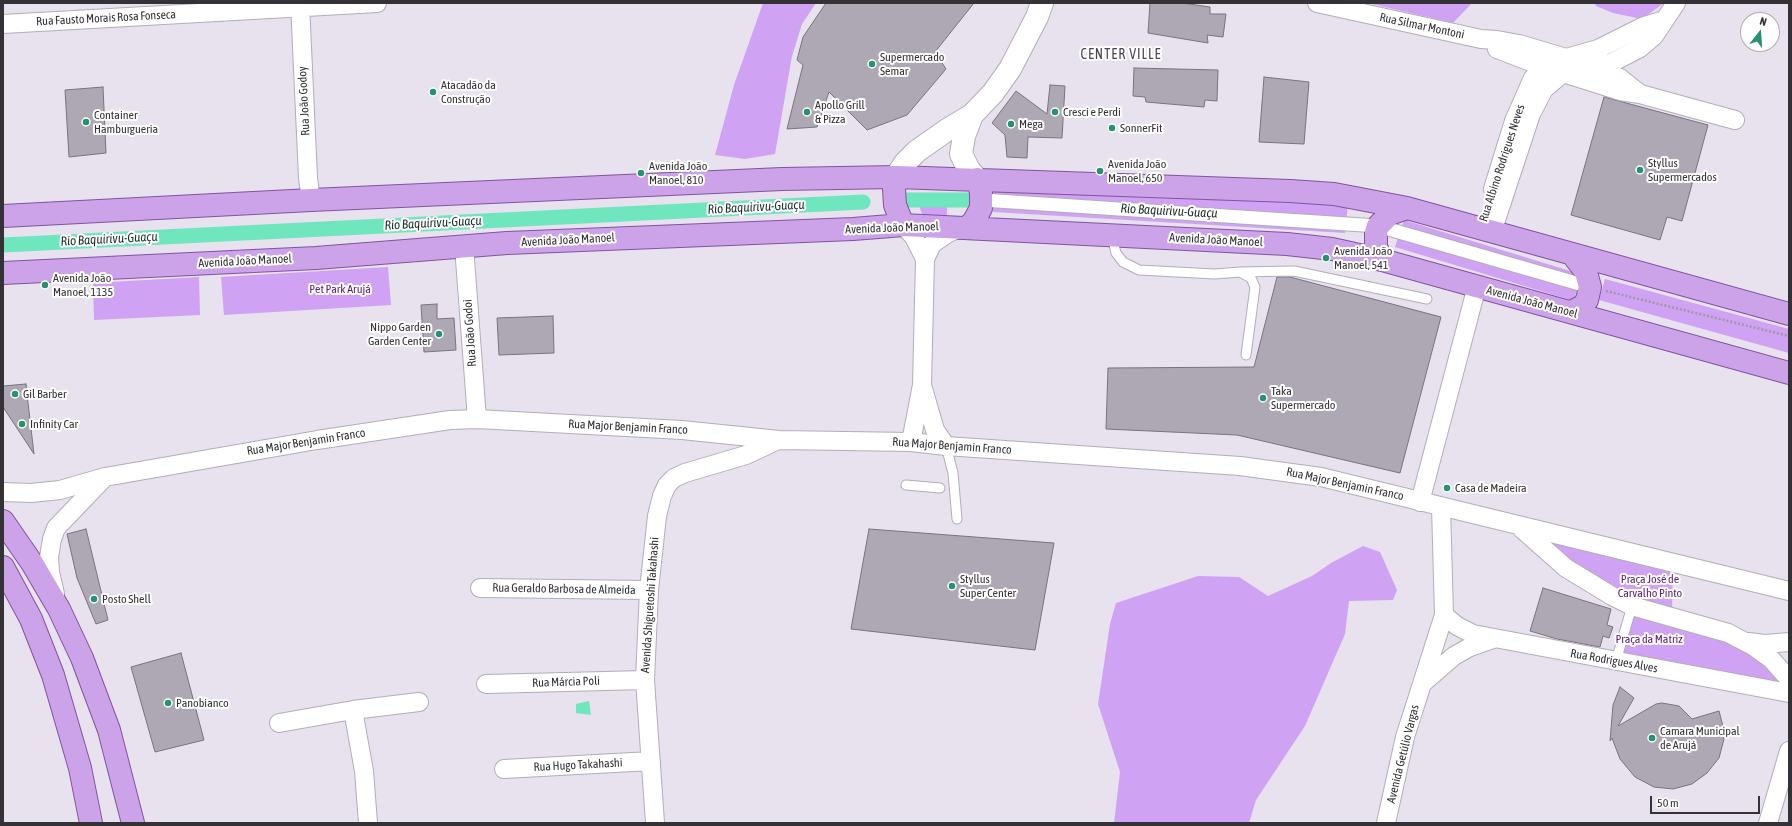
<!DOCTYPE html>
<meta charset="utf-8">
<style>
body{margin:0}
#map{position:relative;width:1792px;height:826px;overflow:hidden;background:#e8e1ee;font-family:"Asap Condensed",sans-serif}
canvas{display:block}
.frame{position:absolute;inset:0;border:4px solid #353237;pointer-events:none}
.north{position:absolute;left:1740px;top:12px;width:40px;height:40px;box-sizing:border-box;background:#fff;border:1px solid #aeadaf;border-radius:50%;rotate:17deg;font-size:11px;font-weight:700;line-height:16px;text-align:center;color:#353237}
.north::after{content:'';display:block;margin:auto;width:14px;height:18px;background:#269272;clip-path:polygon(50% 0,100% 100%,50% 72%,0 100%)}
.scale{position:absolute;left:1650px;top:796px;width:110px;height:18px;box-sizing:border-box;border:2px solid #353237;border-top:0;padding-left:5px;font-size:12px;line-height:14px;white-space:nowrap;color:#353237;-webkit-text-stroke:3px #fff;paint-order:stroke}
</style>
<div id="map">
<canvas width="1792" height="826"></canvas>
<div class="frame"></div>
<div class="north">N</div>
<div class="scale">50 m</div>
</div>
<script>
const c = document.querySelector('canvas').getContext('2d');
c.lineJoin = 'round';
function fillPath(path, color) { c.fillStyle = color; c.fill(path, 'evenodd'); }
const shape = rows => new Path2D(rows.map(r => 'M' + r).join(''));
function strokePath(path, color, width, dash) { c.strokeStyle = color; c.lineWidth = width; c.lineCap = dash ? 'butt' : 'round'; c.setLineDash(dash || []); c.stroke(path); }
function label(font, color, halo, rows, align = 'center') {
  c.font = font + ' "Asap Condensed",sans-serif'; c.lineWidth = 4; c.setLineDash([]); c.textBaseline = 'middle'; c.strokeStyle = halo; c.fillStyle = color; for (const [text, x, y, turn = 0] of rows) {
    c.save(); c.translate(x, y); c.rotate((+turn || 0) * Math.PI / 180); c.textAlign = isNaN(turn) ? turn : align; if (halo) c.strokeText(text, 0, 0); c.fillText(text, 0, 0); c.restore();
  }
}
const green = shape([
 [763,3,816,3,802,24,792,56,775,154,745,159,715,155,734,85],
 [1368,3,1472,3,1453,23],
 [1595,3,1664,3,1642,19,1613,13,1596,6],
 [995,185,1348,204,1345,233,993,212,989,197],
 [924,196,947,198,947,216,923,216,919,206],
 [1404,220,1580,274,1574,301,1395,247],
 [388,267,391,305,224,315,221,277],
 [199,277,200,315,94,320,93,283],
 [1605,279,1789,329,1789,353,1599,300],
 [1542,538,1673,570,1672,613,1608,591],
 [1363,546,1380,552,1397,590,1393,600,1349,601,1345,634,1305,726,1256,800,1249,823,1114,823,1120,772,1098,704,1110,624,1116,603,1198,576,1239,577,1268,596,1312,576,1331,563],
 [1635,612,1727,639,1752,651,1789,686,1621,655]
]);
const water = shape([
 [589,701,591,715,576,713,576,704]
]);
const canal = shape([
 [903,200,974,200],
 [3,245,863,202]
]);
const building = shape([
 [826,3,974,3,935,52,946,69,907,115,867,130,829,92,817,127,787,129,803,65,797,60,803,37,826,3],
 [1150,3,1182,3,1210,7,1210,14,1226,14,1223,37,1207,35,1208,43,1148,33,1150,3],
 [1134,68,1218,70,1217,101,1205,100,1204,107,1146,102,1145,97,1133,96,1134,68],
 [1264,77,1309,82,1304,144,1259,142,1264,77],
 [1050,85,1065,86,1062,138,1028,137,1027,158,1007,157,1005,135,992,123,1016,91,1047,114,1050,85],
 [103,87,106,153,69,157,65,90,103,87],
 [1604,97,1708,125,1682,221,1667,217,1660,240,1571,215,1604,97],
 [1277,277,1290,277,1441,317,1400,473,1237,435,1106,429,1108,368,1254,367,1277,277],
 [437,304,437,319,454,318,456,350,424,352,421,305,437,304],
 [553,316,554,353,499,355,497,318,553,316],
 [26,384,28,403,34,454,3,407,3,386,26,384],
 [86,529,108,620,96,624,77,578,67,534,86,529],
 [869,529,1054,543,1035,650,851,629,869,529],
 [1543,588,1611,609,1607,625,1613,627,1609,638,1603,636,1600,647,1557,639,1530,631,1543,588],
 [181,653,204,740,155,752,131,667,181,653],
 [1620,687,1634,698,1618,726,1656,704,1662,703,1679,706,1692,719,1719,711,1724,730,1724,739,1719,758,1707,773,1692,784,1673,789,1654,787,1635,777,1620,759,1612,738,1610,741,1613,705,1620,687]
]);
const path = shape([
 [1606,291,1789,336]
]);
const service = shape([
 [1112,236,1116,253,1123,262,1139,270,1215,274,1240,272,1251,278,1255,287,1246,355],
 [1240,272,1294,271,1427,299],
 [946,446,953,473,957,519],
 [906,485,940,488],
 [1616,661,1632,606]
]);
const pedestrian = shape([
 [982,200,1378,226,1590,287]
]);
const minor = shape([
 [300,3,308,178,311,200],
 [1317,3,1481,39,1497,40,1519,44,1566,58,1620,78,1640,94],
 [3,24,377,3],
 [1497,49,1544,67,1620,91,1640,94,1735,120],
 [1493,189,1514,121,1533,78,1544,67,1559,60,1598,49,1644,26,1664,20],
 [903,225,914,237,925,259],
 [1492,232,1531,114,1544,89,1563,73,1611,63,1640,48,1654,36,1676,3],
 [464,246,477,419],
 [922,385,925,259,932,244,948,233,961,228],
 [911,442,922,385,935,430,946,446],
 [3,492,31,493,60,490,105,477,317,440,450,420,477,419,682,430,779,440,911,442,946,446,1240,466,1321,477,1789,591],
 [1420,502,1477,286],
 [1522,529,1566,568,1612,596,1632,606,1728,633,1753,646,1771,659,1789,679],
 [480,588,649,590],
 [55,594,50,572,49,557,52,539,56,528,103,479],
 [1444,615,1457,626,1473,634,1789,693],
 [1748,642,1765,644,1789,642],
 [1424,682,1454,656,1470,647,1493,639],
 [486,684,645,680],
 [353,710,364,771,368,823],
 [279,723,353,710,419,702],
 [504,769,651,761],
 [655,823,645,680,649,590,657,516,662,496,667,485,674,478,685,473,746,455,778,440],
 [1386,823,1405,737,1444,615,1441,506],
 [1768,823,1789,751]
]);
const tertiary = shape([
 [972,115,964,136,961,154,969,170,977,179],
 [896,177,905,163,917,151,947,130,972,115,993,93,1010,69,1037,17,1042,3]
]);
const primary = shape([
 [896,177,894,189,895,205,903,225],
 [3,216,311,200,782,179,896,177,1290,191,1334,194,1407,208,1789,314],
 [968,227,974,221,981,208,981,192,977,179],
 [1382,260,1376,247,1376,232,1378,226,1390,214,1407,208],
 [3,273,316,258,507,243,853,229,903,225,1287,244,1332,249,1382,260,1789,373],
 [1571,312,1583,306,1587,300,1590,287,1586,272,1572,254],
 [3,521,32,563,59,609,82,658,109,730,133,823],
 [3,567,31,619,53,675,80,768,91,823]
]);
const markers = [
 [872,64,4,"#269272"],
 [433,92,4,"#269272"],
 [807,112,4,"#269272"],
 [1055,112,4,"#269272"],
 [86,122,4,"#269272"],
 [1011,124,4,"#269272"],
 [1112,128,4,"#269272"],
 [1640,170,4,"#269272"],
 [1100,171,4,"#269272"],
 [641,173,4,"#269272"],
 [1326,258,4,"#269272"],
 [45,285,4,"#269272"],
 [439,334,4,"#269272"],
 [15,394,4,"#269272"],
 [1263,398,4,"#269272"],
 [22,424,4,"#269272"],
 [1447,488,4,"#269272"],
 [952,586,4,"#269272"],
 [94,599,4,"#269272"],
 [168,703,4,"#269272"],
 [1652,738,4,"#269272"]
];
const streetNames = [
 ["Rua Fausto Morais Rosa Fonseca",106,18,-3],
 ["Rua Silmar Montoni",1422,26,12],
 ["Rua João Godoy",304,101,-93],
 ["Rua Albino Rodrigues Neves",1502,163,-72],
 ["Avenida João Manoel",892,228,-2],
 ["Avenida João Manoel",568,240,-3],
 ["Avenida João Manoel",1216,240,3],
 ["Avenida João Manoel",245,261,-3],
 ["Avenida João Manoel",1532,302,15],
 ["Rua João Godoi",470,333,-94],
 ["Rua Major Benjamin Franco",628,427,3],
 ["Rua Major Benjamin Franco",306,442,-9],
 ["Rua Major Benjamin Franco",952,446,4],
 ["Rua Major Benjamin Franco",1345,484,12],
 ["Rua Geraldo Barbosa de Almeida",564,589,1],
 ["Avenida Shiguetoshi Takahashi",650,605,-86],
 ["Rua Rodrigues Alves",1614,661,10],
 ["Rua Márcia Poli",566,682,-2],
 ["Avenida Getúlio Vargas",1403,754,-76],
 ["Rua Hugo Takahashi",578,765,-3]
];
const poiNames = [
 ["Supermercado",880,57],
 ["Semar",880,71],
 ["Atacadão da",441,85],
 ["Construção",441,99],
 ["Apollo Grill",815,105],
 ["& Pizza",815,119],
 ["Cresci e Perdi",1063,112],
 ["Container",94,115],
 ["Hamburgueria",94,129],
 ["Mega",1019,124],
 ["SonnerFit",1120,128],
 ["Styllus",1648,163],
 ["Supermercados",1648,177],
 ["Avenida João",1108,164],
 ["Manoel, 650",1108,178],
 ["Avenida João",649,166],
 ["Manoel, 810",649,180],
 ["Avenida João",1334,251],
 ["Manoel, 541",1334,265],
 ["Avenida João",53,278],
 ["Manoel, 1135",53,292],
 ["Nippo Garden",431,327,"right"],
 ["Garden Center",431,341,"right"],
 ["Taka",1271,391],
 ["Supermercado",1271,405],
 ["Gil Barber",23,394],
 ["Infinity Car",30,424],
 ["Casa de Madeira",1455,488],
 ["Styllus",960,579],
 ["Super Center",960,593],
 ["Posto Shell",102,599],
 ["Panobianco",176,703],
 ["Camara Municipal",1660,731],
 ["de Arujá",1660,745]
];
const parkNames = [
 ["Pet Park Arujá",340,289],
 ["Praça José de",1650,579],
 ["Carvalho Pinto",1650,593],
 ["Praça da Matriz",1649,639]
];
const waterNames = [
 ["Rio Baquirivu-Guaçu",756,207,-3],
 ["Rio Baquirivu-Guaçu",1169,211,3],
 ["Rio Baquirivu-Guaçu",433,223,-3],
 ["Rio Baquirivu-Guaçu",109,239,-3]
];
const quarterNames = [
 ["CENTER VILLE",1121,55]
];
fillPath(green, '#d0a2f3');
fillPath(water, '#6fe6bd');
strokePath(canal, '#6fe6bd', 15);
fillPath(building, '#aea7b4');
strokePath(building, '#79737f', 1);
strokePath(service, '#b3acb9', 11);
strokePath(pedestrian, '#b3acb9', 15);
strokePath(minor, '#b3acb9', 20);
strokePath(tertiary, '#b3acb9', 24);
strokePath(primary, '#8153a0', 24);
strokePath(path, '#9e99a2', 2.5, [2, 2]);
strokePath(service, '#fff', 9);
strokePath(pedestrian, '#fff', 13);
strokePath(minor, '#fff', 18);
strokePath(tertiary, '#fff', 22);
strokePath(primary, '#cca3e8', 22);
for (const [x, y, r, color] of markers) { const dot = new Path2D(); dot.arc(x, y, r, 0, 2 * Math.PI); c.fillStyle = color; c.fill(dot); strokePath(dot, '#fff', 1.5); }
label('12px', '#353237', '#fff', streetNames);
label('12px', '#353237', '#fff', poiNames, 'left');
label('12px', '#5d2280', '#fff', parkNames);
label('italic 13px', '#1c3029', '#fff', waterNames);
c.letterSpacing = '1px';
label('14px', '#4b4550', '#fff', quarterNames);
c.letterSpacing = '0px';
</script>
